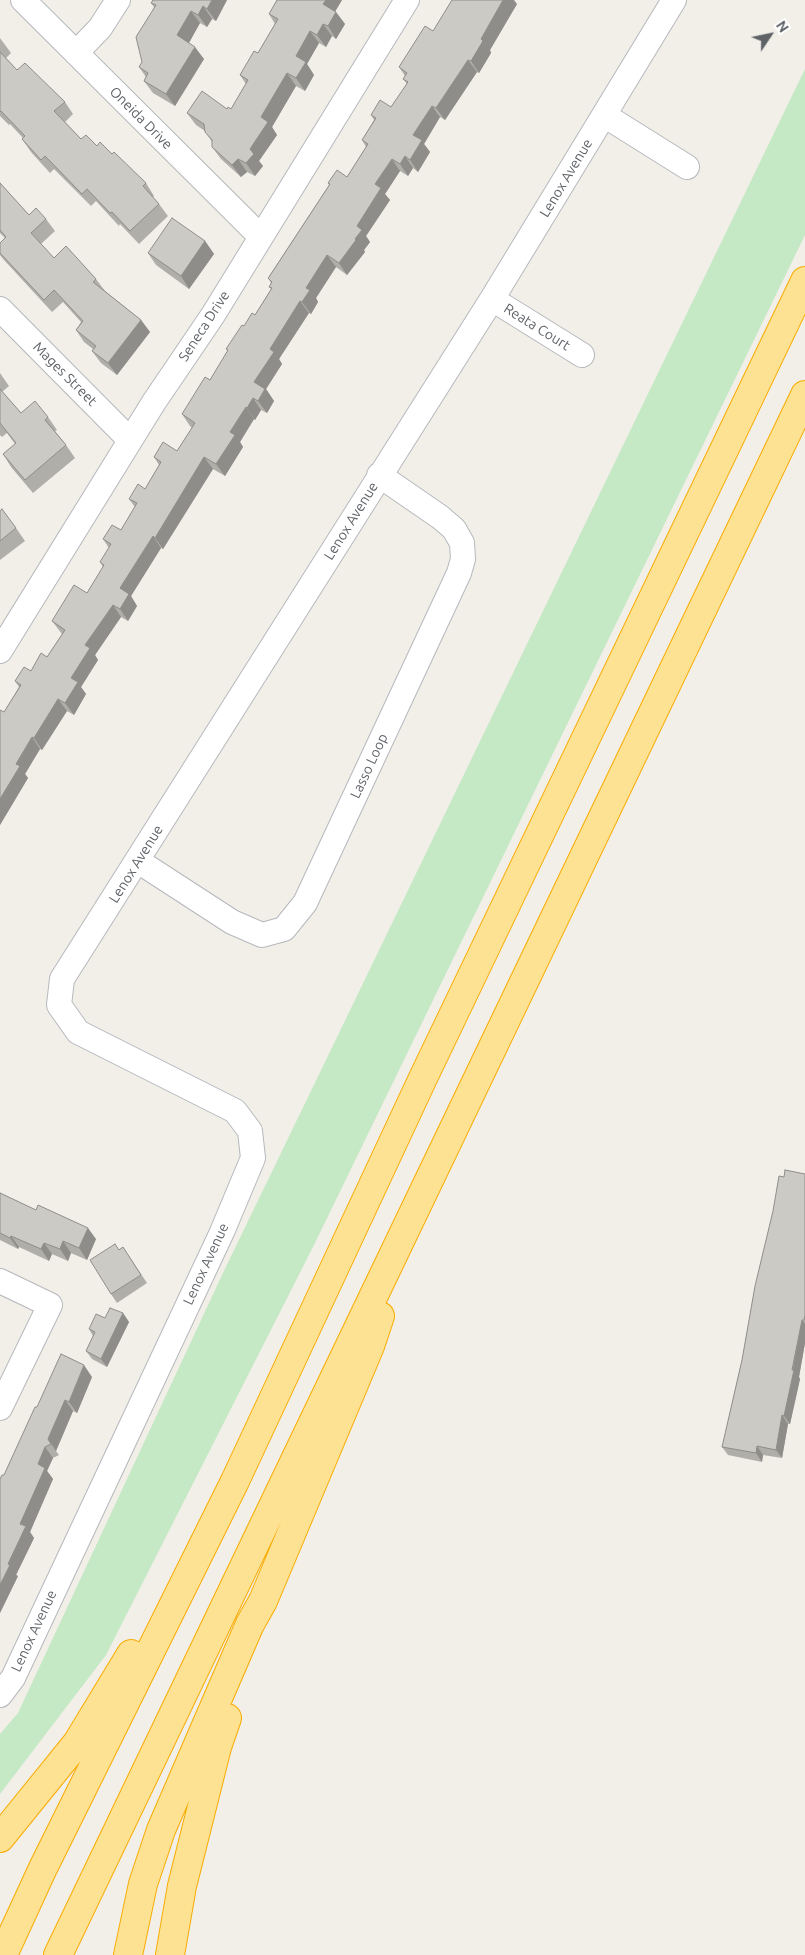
<!DOCTYPE html>
<style>
body{margin:0}
#map{position:relative;width:805px;height:1955px;overflow:hidden;background:#f1efe8;font-family:Ubuntu,sans-serif}
canvas{display:block}
.north{position:absolute;left:745px;top:10px;width:50px;height:50px;-webkit-text-stroke:4px #fff;paint-order:stroke;rotate:56deg;font-size:14px;font-weight:700;line-height:20px;text-align:center;color:#5f6368}
.north::after{content:'';display:block;margin:auto;width:18px;height:22px;background:#5f6368;clip-path:polygon(50% 0,100% 100%,50% 72%,0 100%)}
</style>
<div id="map">
<canvas width="805" height="1955"></canvas>
<div class="north">N</div>
</div>
<script>
const c = document.querySelector('canvas').getContext('2d');
c.lineJoin = 'round';
function fillPath(path, color) { c.fillStyle = color; c.fill(path, 'evenodd'); }
const shape = rows => new Path2D(rows.map(r => 'M' + r).join(''));
function strokePath(path, color, width, dash) { c.strokeStyle = color; c.lineWidth = width; c.lineCap = dash ? 'butt' : 'round'; c.setLineDash(dash || []); c.stroke(path); }
function label(font, color, halo, rows, align = 'center') {
  c.font = font + ' Ubuntu,sans-serif'; c.lineWidth = 4; c.setLineDash([]); c.textBaseline = 'middle'; c.strokeStyle = halo; c.fillStyle = color; for (const [text, x, y, turn = 0] of rows) {
    c.save(); c.translate(x, y); c.rotate((+turn || 0) * Math.PI / 180); c.textAlign = isNaN(turn) ? turn : align; if (halo) c.strokeText(text, 0, 0); c.fillText(text, 0, 0); c.restore();
  }
}
const green = shape([
 [805,69,805,235,313,1247,106,1655,0,1794,0,1734,18,1713,222,1275]
]);
const minor = shape([
 [23,0,260,236],
 [76,53,100,28,118,0],
 [604,115,687,167],
 [492,299,582,355],
 [0,309,130,440],
 [0,651,154,402,213,315,407,0],
 [138,861,232,922,262,935,284,929,305,903,459,573,463,559,462,543,454,529,440,517,379,475],
 [0,1281,50,1305,0,1408],
 [0,1695,13,1678,222,1232,253,1158,250,1131,235,1111,78,1032,59,1005,62,979,492,299,674,0]
]);
const highway = shape([
 [0,1838,77,1743,131,1654],
 [3,1955,43,1868,235,1481,423,1078,805,281],
 [58,1955,805,395],
 [128,1955,143,1884,161,1830,250,1624,263,1601,370,1346,380,1316],
 [170,1955,182,1886,217,1747,227,1718]
]);
const wall = shape([
 [227,0,216,21,212,19,207,27,200,23,189,43,204,59,175,106,153,93,144,81,146,77,139,67,142,62,154,7,151,3],
 [277,0,342,0,335,11,345,24,336,39,332,36,326,47,319,43,307,64,314,75,305,91,296,86,272,127,277,135,259,161,263,166,255,176,247,172,241,177,221,159,212,147,212,142,205,131,196,125,187,113,231,109,246,84,240,75,258,53,275,24,269,14],
 [517,4,490,50,491,53,479,73,477,72,445,120,440,117,424,144,430,152,418,172,413,168,408,176,400,171,385,194,390,200,366,236,370,242,364,250,365,252,347,275,336,267,316,298,318,302,311,314,309,313,279,359,282,364,266,389,274,401,267,413,261,410,255,420,254,419,240,442,243,447,225,476,213,469,163,549,161,548,131,596,137,606,128,621,121,617,95,655,98,660,81,687,86,694,74,715,67,711,42,750,40,749,25,774,28,778,0,825,4,712,19,687,15,681,31,671,47,657,62,634,52,621,87,593,103,567,100,562,109,548,103,539,121,530,135,507,129,499,145,489,159,465,154,457,177,451,192,428,190,426,182,414,210,380,228,351,226,349,244,326,255,315,271,289,269,287,271,283,268,278,329,185,328,183,347,177,366,147,362,140,374,120,371,115,391,107,407,84,403,79,405,76,399,67,433,31],
 [0,38,11,53,6,58,17,70,65,102,73,114,65,122,81,139,97,146,112,154,146,183,154,196,153,197,159,204,168,216,139,244,120,224,119,226,96,201,91,206,54,169,50,173,31,152,22,139,23,138,10,124,9,125,0,116],
 [0,183,29,215,46,219,55,231,41,244,54,258,96,279,105,291,141,320,150,332,117,375,101,363,92,351,93,349,84,342,76,330,81,322,63,302,52,312,4,260,0,255,0,243,5,238,0,233],
 [205,241,214,254,189,289,156,265,148,253],
 [0,373,9,386,2,392,21,413,48,417,57,430,55,431,66,445,75,458,33,493,11,467,3,454,15,444,7,433,2,437,0,435],
 [0,511,16,528,25,541,0,560],
 [805,1174,805,1343,799,1377,800,1379,790,1424,788,1424,782,1458,763,1455,762,1462,728,1455,722,1447,784,1177],
 [0,1193,96,1239,87,1260,71,1253,68,1261,52,1254,49,1261,19,1247,18,1249,0,1240],
 [123,1247,147,1283,117,1303,111,1294,119,1250],
 [123,1313,129,1322,107,1367,92,1359,86,1351,93,1336,89,1329,105,1318],
 [92,1377,77,1413,73,1411,56,1451,59,1455,53,1458,47,1471,53,1479,30,1532,34,1538,16,1575,18,1576,0,1613,0,1479,4,1475,37,1407]
]);
const shadedWall = shape([
 [212,0,227,0,216,21,207,9],
 [326,0,342,0,332,17,323,4],
 [503,0,514,0,517,4,490,50,491,53,479,73,471,61,481,39],
 [203,6,212,19,207,27,198,15],
 [191,11,200,23,186,48,177,35],
 [336,12,345,24,336,39,328,26],
 [323,24,332,36,326,47,317,35],
 [310,31,319,43,307,64,314,75,305,91,296,78,296,56],
 [195,47,204,59,175,106,166,94],
 [468,60,477,72,445,120,436,108],
 [287,73,296,86,272,127,277,135,259,161,263,166,255,176,246,163,250,149,261,117],
 [432,106,440,117,424,144,430,152,418,172,410,160,413,135],
 [405,156,413,168,408,176,400,164],
 [238,159,247,172,241,177,232,165],
 [392,159,400,171,385,194,390,200,366,236,370,242,364,250,365,252,347,275,339,263,355,239,357,226,375,184],
 [205,241,214,254,189,289,181,276],
 [327,255,336,267,316,298,318,302,311,314,302,302,306,288],
 [300,301,309,313,279,359,282,364,266,389,274,401,267,413,258,401,254,382,270,349],
 [141,320,150,332,117,375,108,363],
 [253,398,261,410,255,420,247,408],
 [246,407,254,419,240,442,243,447,225,476,216,464,230,432],
 [204,457,213,469,163,549,155,538],
 [153,536,161,548,131,596,137,606,128,621,120,609,120,588],
 [113,605,121,617,95,655,98,660,81,687,86,694,74,715,65,703,71,678,85,645],
 [58,699,67,711,42,750,34,738],
 [32,737,40,749,25,774,28,778,0,825,0,799,16,764],
 [88,1228,96,1239,87,1260,79,1248],
 [11,1236,19,1247,18,1249,10,1238],
 [63,1241,71,1253,68,1261,60,1249],
 [44,1243,52,1254,49,1261,41,1249],
 [123,1313,129,1322,107,1367,101,1359],
 [802,1320,805,1324,805,1343,799,1377,800,1379,790,1424,784,1416],
 [84,1365,92,1377,77,1413,69,1402],
 [65,1400,73,1411,56,1451,48,1439],
 [782,1415,788,1424,782,1458,776,1450],
 [757,1446,763,1455,762,1462,756,1453],
 [45,1447,53,1458,47,1471,53,1479,30,1532,34,1538,16,1575,18,1576,0,1613,0,1585,8,1564,38,1464]
]);
const building = shape([
 [153,0,212,0,207,9,203,6,198,15,191,11,177,35,195,47,166,94,144,81,148,73,139,67,142,62,136,37,156,5,151,3,153,0],
 [277,0,326,0,323,4,336,12,328,26,323,24,317,35,310,31,296,56,306,62,296,78,287,73,261,117,268,122,250,149,254,154,246,163,238,159,232,165,212,147,212,140,205,132,204,124,187,113,202,91,227,109,228,107,231,109,248,80,240,75,254,51,258,53,278,19,269,14,277,0],
 [452,0,503,0,481,39,483,41,471,61,468,60,436,108,432,106,413,135,422,140,410,160,405,156,400,164,392,159,375,184,381,188,357,226,362,230,355,239,356,240,339,263,327,255,306,288,310,290,302,302,300,301,270,349,274,352,254,382,265,389,258,401,253,398,247,408,246,407,230,432,235,435,216,464,204,457,155,538,153,536,120,588,129,594,120,609,113,605,85,645,90,648,71,678,78,682,65,703,58,699,34,738,32,737,16,764,20,766,0,799,0,710,4,712,21,685,15,681,24,667,31,671,41,653,47,657,65,630,52,621,74,585,87,593,104,565,100,562,111,544,103,539,112,525,121,530,137,503,129,499,138,484,145,489,161,462,154,457,163,442,177,451,195,423,182,414,205,377,210,380,228,350,226,349,242,325,244,326,252,313,255,315,272,288,269,287,272,282,268,278,269,277,330,184,328,183,337,170,347,177,368,144,362,140,376,118,371,115,380,100,391,107,408,82,403,79,407,73,399,67,425,26,433,31,452,0],
 [0,52,17,70,25,63,65,102,54,111,81,139,86,135,97,146,100,142,112,154,114,152,146,183,143,186,159,204,130,231,112,212,110,213,87,189,82,194,45,156,41,160,22,139,25,136,1,111,0,112,0,52],
 [0,183,29,215,36,208,46,219,31,233,54,258,66,246,96,279,93,282,141,320,108,363,92,351,96,346,76,330,83,321,54,290,44,300,0,253,0,243,6,237,0,230,0,183],
 [172,218,205,241,181,276,148,253,172,218],
 [0,389,21,413,35,401,48,417,45,420,66,445,25,480,3,454,16,443,0,423,0,389],
 [2,509,16,528,0,541,0,511,2,509],
 [785,1170,805,1174,805,1315,804,1320,802,1320,792,1370,794,1370,784,1416,782,1415,776,1450,757,1446,756,1453,722,1447,742,1360,755,1286,773,1211,779,1176,784,1177,785,1170],
 [0,1193,36,1210,38,1205,88,1228,79,1248,63,1241,60,1249,44,1243,41,1249,11,1236,10,1238,0,1233,0,1193],
 [115,1244,119,1250,123,1247,141,1275,111,1294,90,1260,115,1244],
 [110,1308,123,1313,101,1359,86,1351,95,1332,89,1329,96,1314,105,1318,110,1308],
 [61,1354,84,1365,69,1402,65,1400,48,1439,51,1444,45,1447,38,1464,45,1468,20,1524,26,1526,8,1564,10,1565,0,1585,0,1479,2,1475,4,1475,35,1407,37,1407,61,1354]
]);
const streetNames = [
 ["Oneida Drive",141,118,45],
 ["Lenox Avenue",566,178,-59],
 ["Seneca Drive",204,326,-57],
 ["Reata Court",537,327,32],
 ["Mages Street",65,374,45],
 ["Lenox Avenue",351,521,-58],
 ["Lasso Loop",369,766,-65],
 ["Lenox Avenue",136,864,-58],
 ["Lenox Avenue",206,1264,-65],
 ["Lenox Avenue",34,1631,-65]
];
fillPath(green, '#c5e8c5');
strokePath(minor, '#b5b8bc', 26);
strokePath(highway, '#f9ab00', 30);
strokePath(minor, '#fff', 24);
strokePath(highway, '#fde293', 28);
fillPath(wall, '#afaea9');
fillPath(shadedWall, '#8f8d8a');
fillPath(building, '#cccac5');
strokePath(building, '#8f8d8a', 1);
label('14px', '#5f6368', '#fff', streetNames);
</script>
